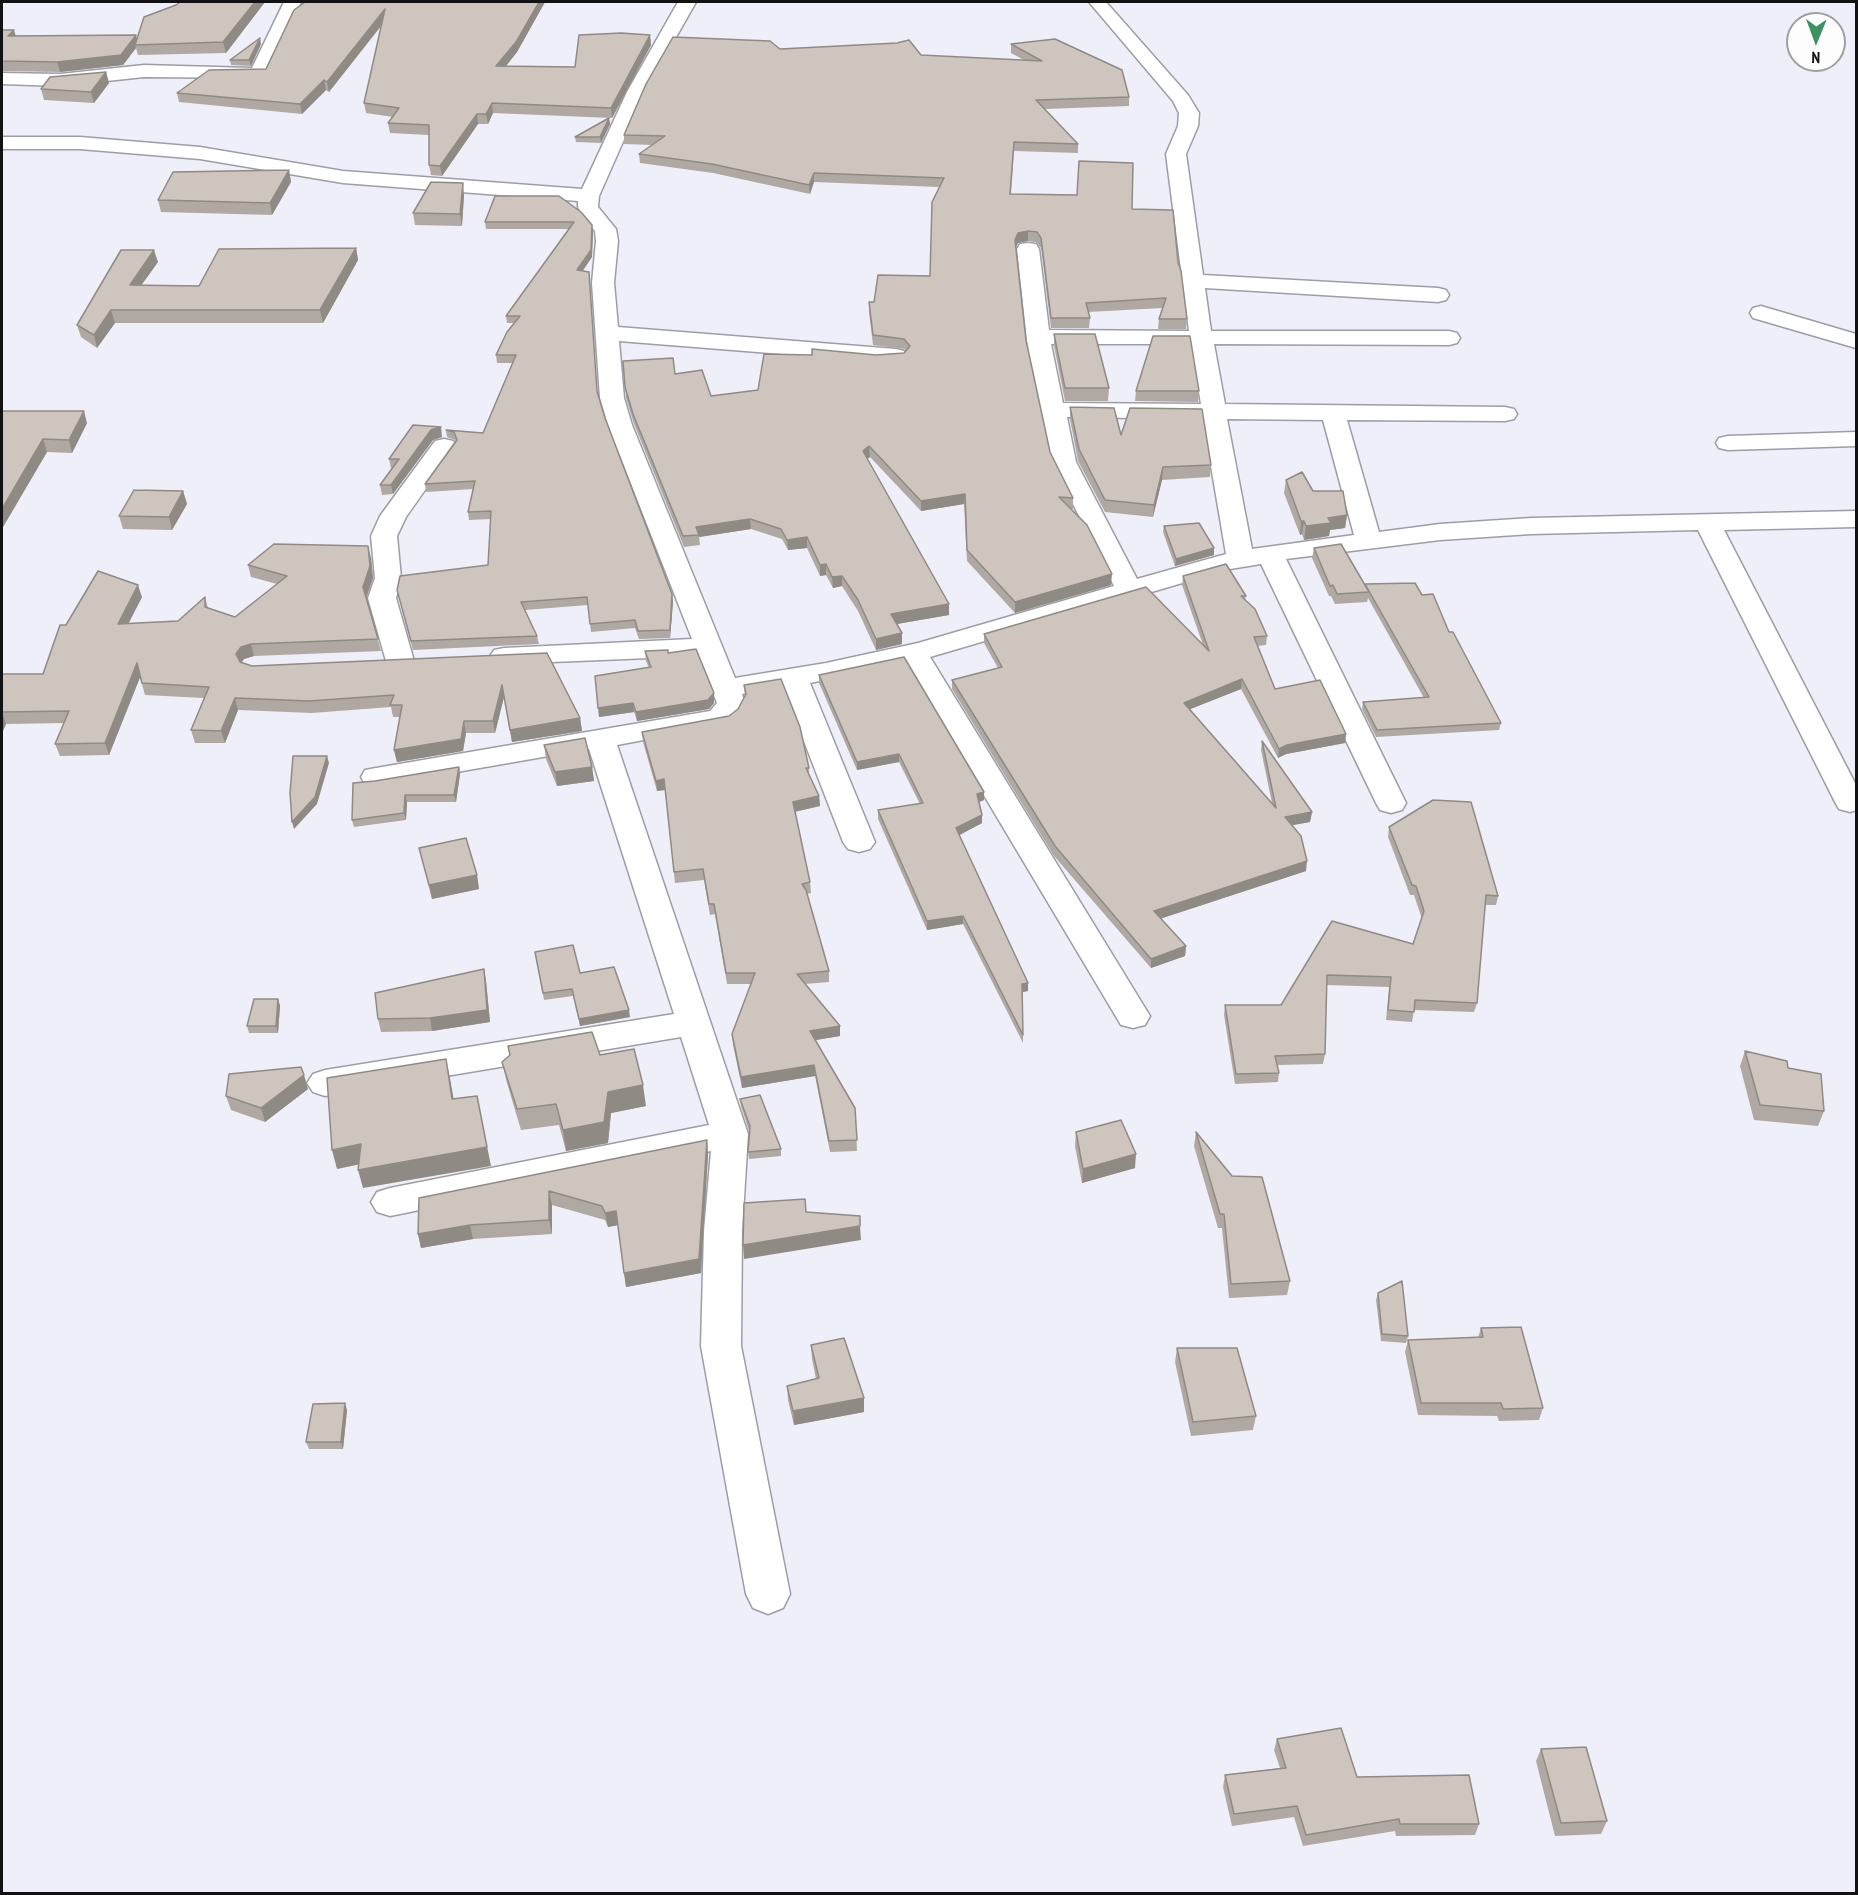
<!DOCTYPE html>
<style>
body{margin:0}
#map{position:relative;width:1858px;height:1895px;overflow:hidden;background:#efeffa;font-family:"PT Sans Narrow",sans-serif}
canvas{display:block}
.frame{position:absolute;inset:0;border:3px solid #121215;pointer-events:none}
.north{position:absolute;left:1786px;top:12px;width:60px;height:60px;box-sizing:border-box;background:#fdfdfd;border:2px solid #9f9fa0;border-radius:50%;rotate:181deg;font-size:16px;font-weight:700;line-height:24px;text-align:center;color:#121215}
.north::after{content:'';display:block;margin:auto;width:21px;height:27px;background:#3d9163;clip-path:polygon(50% 0,100% 100%,50% 72%,0 100%)}
</style>
<div id="map">
<canvas width="1858" height="1895"></canvas>
<div class="frame"></div>
<div class="north">N</div>
</div>
<script>
const c = document.querySelector('canvas').getContext('2d');
c.lineJoin = 'round';
const shape = rows => new Path2D(rows.map(r => 'M' + r).join(''));
function strokePath(path, color, width, dash) { c.strokeStyle = color; c.lineWidth = width; c.lineCap = dash ? 'butt' : 'round'; c.setLineDash(dash || []); c.stroke(path); }
function fillPath(path, color) { c.fillStyle = color; c.fill(path, 'evenodd'); }
const street = shape([
 [284,2,301,2,266,78,144,77,60,86,2,84,2,73,60,74,144,65,252,68,284,2],
 [678,2,696,2,645,92,599,196,598,207,616,229,618,241,614,283,618,327,896,349,904,351,908,356,904,361,896,363,619,341,624,398,632,425,735,678,826,663,918,643,1114,586,1052,462,1028,350,1017,249,1020,244,1028,243,1036,244,1039,249,1049,330,1189,331,1166,154,1178,126,1179,113,1173,101,1089,2,1106,2,1188,95,1199,113,1198,126,1186,154,1203,275,1438,288,1446,290,1449,295,1446,300,1438,302,1205,288,1211,331,1449,331,1457,333,1460,338,1457,343,1449,345,1214,344,1225,404,1505,407,1514,409,1517,414,1514,419,1505,421,1347,420,1379,532,1440,524,1531,518,1856,511,1856,527,1724,530,1856,785,1856,810,1850,812,1839,809,1835,802,1698,530,1531,534,1440,540,1286,559,1406,803,1402,810,1391,813,1380,810,1376,803,1261,564,1230,569,930,657,1150,1016,1145,1025,1133,1028,1121,1025,905,663,810,683,875,842,870,849,859,852,848,849,843,842,783,687,742,694,745,703,737,718,729,724,617,745,748,1134,742,1231,741,1346,790,1594,783,1608,768,1614,753,1608,746,1594,701,1346,704,1231,711,1151,390,1216,377,1212,371,1202,377,1192,390,1188,709,1125,681,1037,325,1096,313,1092,307,1083,313,1074,325,1070,674,1014,589,749,376,786,365,784,361,777,365,770,376,768,710,711,717,703,698,656,504,664,494,662,490,656,494,650,504,648,692,639,608,425,600,398,592,283,596,241,595,231,583,217,578,207,578,201,343,183,200,159,80,149,2,149,2,137,80,137,200,147,343,171,582,189,627,92,678,2],
 [1051,344,1191,344,1201,404,1063,403,1051,344],
 [1067,417,1203,419,1226,554,1137,579,1076,462,1067,417],
 [1227,419,1323,420,1354,535,1252,549,1227,419],
 [1761,306,1856,334,1856,348,1753,318,1750,313,1753,308,1761,306],
 [1856,432,1856,446,1728,450,1719,448,1716,443,1719,438,1728,436,1856,432],
 [444,439,453,441,456,446,406,517,397,536,401,578,396,598,414,661,410,667,400,669,390,667,386,661,368,598,375,578,371,536,380,516,435,441,444,439]
]);
const wall = shape([
 [180,2,265,2,226,53,138,55,136,48,123,65,60,72,2,71,2,72,2,30,16,36,136,35,137,39],
 [305,2,545,2,517,52,506,66,575,67,650,35,651,45,612,118,493,113,488,124,478,124,442,176,431,175,429,165,429,135,390,133,388,123,393,117,366,113,364,103,382,25,329,92,326,90,302,114,179,102,177,93,266,69],
 [261,44,251,66,231,65,230,60],
 [1011,44,1129,97,1129,106,1045,109,1078,144,1078,153,1014,151,1011,194,1132,209,1178,262,1187,319,1186,329,1158,329,1159,319,1163,308,1088,312,1090,318,1089,328,1051,328,1041,248,1036,242,1028,241,1018,243,1016,247,1026,340,1050,452,1073,498,1073,509,1071,509,1111,585,1015,613,967,561,964,504,921,511,870,457,867,459,949,615,897,624,902,644,876,650,858,611,842,586,833,588,826,575,820,576,807,548,788,550,782,539,751,529,699,537,700,545,684,547,634,424,626,398,623,361,675,374,711,396,758,390,812,355,876,355,904,353,906,351,905,349,873,345,869,312,869,302,874,302,930,276,939,187,814,182,810,194,713,173,640,163,639,154,653,145,624,144,624,135,780,49,1024,60,1011,53],
 [106,72,109,83,94,103,44,100,41,89],
 [609,118,610,124,601,143,576,142,575,137],
 [289,170,291,182,272,215,161,212,158,200],
 [464,195,462,226,415,225,413,213],
 [495,196,592,225,593,232,592,257,582,271,597,393,605,418,672,594,673,602,670,638,639,639,635,628,591,632,588,605,525,610,537,636,539,644,413,650,397,590,488,565,491,519,469,520,468,512,473,489,426,492,425,484,455,441,455,440,447,437,446,430,483,433,513,363,497,363,496,355,514,323,507,323,506,316,569,229,486,229,485,222],
 [356,248,358,260,323,323,115,323,97,348,81,337,77,325,158,262,141,285,199,286],
 [1054,334,1109,388,1108,401,1065,401,1054,346],
 [1136,391,1199,391,1198,402,1135,401],
 [1070,407,1121,435,1211,465,1210,477,1162,480,1153,517,1105,512,1078,461,1070,419],
 [2,411,87,423,72,453,47,452,3,527,2,527],
 [413,425,442,437,433,440,393,494,382,495,380,485,392,468,391,468,389,459],
 [1286,480,1347,515,1345,528,1330,530,1329,536,1304,540,1302,534,1300,535,1284,493],
 [183,491,187,504,172,530,123,529,119,516],
 [1164,526,1214,555,1175,566,1163,532],
 [1314,548,1365,585,1422,595,1449,632,1501,723,1499,730,1376,737,1362,709,1363,702,1424,698,1368,598,1367,602,1335,604,1331,596,1329,596,1312,558],
 [371,558,373,578,366,597,381,651,254,656,244,659,241,663,252,666,547,653,580,718,582,731,512,742,504,697,495,733,466,733,463,751,397,762,394,750,400,717,393,717,391,707,312,713,238,710,225,743,195,743,191,730,204,698,145,695,140,677,109,755,60,756,55,744,64,723,6,724,2,733,2,674,43,674,66,625,142,597,128,624,178,621,205,597,208,608,235,617,277,584,251,577,248,565],
 [1183,576,1246,596,1245,600,1267,636,1266,645,1258,646,1275,689,1346,734,1345,743,1286,754,1278,758,1241,689,1190,709,1272,803,1261,750,1262,741,1312,812,1310,822,1291,825,1306,871,1160,919,1186,946,1185,956,1151,968,1054,856,952,689,952,680,998,668,984,643,984,634,1203,645,1182,585],
 [645,651,668,653,714,703,709,709,637,721,634,712,599,717,649,668,646,661],
 [819,675,984,800,979,802,982,815,982,823,959,835,1028,983,1028,991,1023,992,1023,1043,963,924,927,930,878,819,878,810,920,804,899,762,857,770,819,683],
 [744,685,809,768,809,775,819,796,820,806,795,812,810,882,811,893,807,894,829,971,829,982,805,984,840,1036,815,1040,855,1108,857,1151,830,1152,815,1076,742,1088,733,1045,732,1034,751,984,727,984,715,914,710,915,704,880,675,883,665,790,657,791,643,742,642,732,729,716,738,709,745,696],
 [544,745,592,767,594,781,557,786,546,759],
 [459,767,460,774,456,802,407,802,406,820,354,827,352,820,375,781],
 [1389,827,1498,896,1496,905,1485,905,1477,1003,1474,1012,1414,1010,1412,1022,1386,1020,1389,987,1327,985,1325,1054,1323,1064,1277,1065,1279,1073,1278,1082,1235,1084,1224,1015,1225,1005,1281,1005,1332,921,1413,944,1422,919,1414,895,1410,895,1388,837],
 [419,848,477,875,479,889,432,899],
 [535,952,580,973,630,1017,580,1026,573,996,544,1000],
 [484,969,486,981,490,1022,432,1031,381,1032,378,1019],
 [278,999,280,1006,278,1033,249,1033,247,1026],
 [508,1046,600,1055,646,1106,611,1113,608,1143,566,1151,559,1125,521,1130,507,1083,502,1062,510,1055],
 [1745,1051,1788,1068,1824,1111,1818,1126,1754,1120,1740,1066],
 [308,1089,265,1122,231,1110,226,1096],
 [740,1099,781,1149,781,1156,749,1159,748,1152,749,1131,741,1106],
 [1076,1132,1135,1168,1082,1183,1075,1146],
 [1196,1132,1290,1281,1287,1295,1229,1298,1222,1228,1218,1228,1194,1146],
 [707,1140,708,1154,701,1273,626,1287,618,1225,608,1227,605,1220,552,1205,552,1234,473,1239,421,1248,418,1234],
 [1378,1293,1408,1336,1406,1343,1381,1341,1376,1300],
 [1481,1328,1543,1408,1539,1420,1499,1421,1497,1416,1418,1415,1405,1352,1408,1340,1478,1338],
 [811,1345,864,1412,794,1425,788,1400,787,1386,816,1379,812,1359],
 [1177,1348,1256,1416,1253,1430,1191,1436,1175,1362],
 [347,1410,343,1449,309,1449,306,1442],
 [1277,1739,1357,1777,1479,1824,1475,1835,1396,1836,1395,1831,1303,1846,1294,1817,1232,1826,1223,1787,1225,1775,1280,1768,1274,1750],
 [1541,1749,1607,1821,1601,1834,1555,1836,1536,1761]
]);
const shadedWall = shape([
 [255,2,265,2,226,53,223,42],
 [539,2,545,2,517,52,498,76,496,66],
 [385,9,387,18,329,92,327,82],
 [14,30,17,40,8,36],
 [136,35,138,45,135,45,136,48,123,65,60,72,57,62],
 [650,35,651,45,612,118,611,108],
 [260,38,261,44,251,66,249,60],
 [106,72,109,83,94,103,91,92],
 [324,80,326,90,302,114,300,104],
 [492,103,493,113,488,124,486,114],
 [477,114,478,124,442,176,440,166],
 [609,118,610,124,601,143,600,137],
 [289,170,291,182,272,215,270,203],
 [814,173,814,182,810,194,809,185],
 [463,183,464,195,462,226,460,214],
 [592,225,593,232,592,257,578,278,577,270],
 [1028,231,1028,241,1018,243,1015,249,1015,240,1018,233],
 [356,248,358,260,323,323,320,310],
 [154,250,158,262,133,297,130,285],
 [111,310,115,323,97,348,94,335],
 [84,411,87,423,72,453,69,440],
 [441,427,442,437,433,440,393,494,391,485,431,430],
 [43,439,47,452,3,527,2,524,2,509],
 [869,446,870,457,863,462,863,451],
 [1163,467,1162,480,1153,517,1154,505],
 [183,491,187,504,172,530,169,517],
 [965,494,964,504,921,511,921,501],
 [1347,515,1345,528,1330,530,1329,536,1304,540,1306,526,1328,518],
 [750,519,751,529,699,537,696,527],
 [1301,521,1304,521,1302,534,1300,535],
 [807,537,807,548,788,550,787,540],
 [368,546,371,558,373,578,366,599,363,587],
 [1214,548,1214,555,1175,566,1176,559],
 [826,564,826,575,820,576,820,565],
 [1112,574,1111,585,1015,613,1015,602],
 [842,576,842,586,833,588,832,577],
 [138,585,142,597,122,636,118,624],
 [672,594,673,602,670,638,670,630],
 [949,604,949,615,891,625,891,614],
 [902,633,902,644,876,650,876,639],
 [251,644,254,656,244,659,239,666,236,654,241,647],
 [137,663,141,675,109,755,105,743],
 [1242,679,1241,689,1183,712,1184,703],
 [502,685,504,697,495,733,493,721],
 [714,693,714,703,709,709,637,721,636,712],
 [235,698,238,710,225,743,221,731],
 [633,703,634,712,599,717,598,708],
 [2,712,6,724,2,733],
 [580,718,582,731,512,742,510,730],
 [464,721,466,733,463,751,397,762,394,750],
 [1346,734,1345,743,1286,754,1278,758,1279,749,1287,745],
 [899,754,899,762,857,770,857,762],
 [327,756,329,763,317,804,294,829,292,822],
 [459,767,460,774,456,802,454,795],
 [592,767,594,781,557,786,555,772],
 [664,779,665,790,657,791,656,781],
 [984,792,984,800,977,803,977,794],
 [405,795,407,802,406,820,404,813],
 [819,796,820,806,793,812,793,802],
 [1312,812,1310,822,1283,827,1285,817],
 [982,815,982,823,956,837,956,828],
 [1307,861,1306,871,1153,921,1154,911],
 [477,875,479,889,432,899,429,885],
 [963,916,963,924,927,930,927,921],
 [1186,946,1185,956,1151,968,1151,959],
 [484,969,486,981,490,1022,432,1031,430,1018],
 [1028,983,1028,991,1022,992,1022,984],
 [278,999,280,1006,278,1033,276,1026],
 [629,1010,630,1017,580,1026,579,1019],
 [840,1026,840,1036,810,1041,810,1031],
 [446,1059,450,1078,457,1118,452,1099],
 [814,1065,815,1076,742,1088,741,1077],
 [304,1075,308,1089,265,1122,261,1108],
 [643,1085,646,1106,611,1113,608,1143,566,1151,563,1130,608,1092],
 [477,1096,491,1166,363,1188,358,1170],
 [707,1140,708,1154,701,1273,626,1287,624,1273],
 [361,1144,366,1163,337,1169,332,1150],
 [1136,1154,1135,1168,1082,1183,1083,1169],
 [549,1191,552,1205,552,1234,549,1220],
 [616,1211,619,1225,608,1227,605,1213],
 [470,1225,473,1239,421,1248,418,1234],
 [860,1226,861,1240,744,1259,743,1245],
 [864,1398,864,1412,794,1425,793,1411],
 [345,1403,347,1410,343,1449,341,1442]
]);
const building = shape([
 [180,2,255,2,223,42,135,45,144,17,176,5,180,2],
 [305,2,539,2,516,42,496,66,575,67,579,35,621,33,650,35,611,108,492,103,486,114,477,114,440,166,429,165,429,125,388,123,399,108,364,103,385,9,327,82,324,80,300,104,177,93,209,70,266,69,294,10,305,2],
 [2,30,14,30,8,36,136,35,121,55,57,62,2,61,2,30],
 [673,37,770,41,780,49,897,43,909,40,921,55,1042,61,1011,44,1055,39,1122,70,1129,97,1036,100,1078,144,1014,142,1010,194,1077,195,1079,161,1133,163,1132,209,1173,210,1178,262,1181,271,1187,319,1159,319,1166,298,1086,303,1090,318,1051,318,1041,238,1037,232,1028,231,1018,233,1015,240,1026,340,1050,452,1073,498,1059,497,1087,525,1112,574,1015,602,967,550,965,494,921,501,869,446,863,451,949,604,891,614,902,633,876,639,858,600,842,576,832,577,826,564,820,565,807,537,787,540,781,529,750,519,696,527,699,535,683,536,633,414,625,387,623,361,673,358,675,374,702,370,711,396,758,390,764,354,812,355,812,349,876,355,904,353,910,346,904,339,873,335,869,302,874,302,878,275,930,276,932,202,944,178,814,173,809,185,712,164,639,154,665,136,624,135,646,84,673,37],
 [260,38,249,60,230,60,260,38],
 [106,72,91,92,41,89,50,77,106,72],
 [609,118,600,137,575,137,609,118],
 [289,170,270,203,158,200,173,172,289,170],
 [431,182,463,183,460,214,413,213,431,182],
 [495,196,559,196,581,212,592,225,591,250,577,270,589,272,597,391,605,418,672,594,670,630,638,631,635,620,590,624,587,597,521,602,537,636,411,641,397,590,400,576,488,565,491,511,468,512,475,481,425,484,457,440,454,432,446,430,483,433,516,355,496,355,507,332,520,316,506,316,574,222,485,222,495,196],
 [356,248,320,310,111,310,94,335,77,325,121,250,154,250,130,285,199,286,219,249,356,248],
 [1054,334,1095,334,1109,388,1065,388,1054,334],
 [1153,336,1190,336,1199,391,1136,391,1153,336],
 [1070,407,1114,408,1121,435,1130,408,1202,409,1211,465,1163,467,1154,505,1105,500,1079,449,1070,407],
 [2,411,84,411,69,440,43,439,2,509,2,411],
 [413,425,441,427,431,430,391,485,380,485,399,459,389,459,413,425],
 [1302,472,1313,491,1343,491,1347,515,1328,518,1331,523,1306,526,1304,521,1301,521,1286,480,1302,472],
 [134,490,183,491,169,517,119,516,134,490],
 [1199,523,1214,548,1176,559,1164,526,1199,523],
 [274,544,368,546,370,566,363,587,378,639,251,644,241,647,236,654,240,662,252,666,547,653,580,718,510,730,502,685,493,721,464,721,461,739,394,750,402,705,390,705,394,695,309,701,235,698,221,731,191,730,209,687,142,683,137,663,105,743,55,744,69,711,2,712,2,674,43,674,60,625,66,625,98,571,138,585,118,624,178,621,205,597,205,607,235,617,287,576,248,565,274,544],
 [1341,544,1369,592,1337,594,1333,585,1330,586,1314,548,1341,544],
 [1226,564,1246,596,1241,596,1255,609,1267,636,1254,637,1275,689,1320,680,1346,734,1287,745,1279,749,1242,679,1184,703,1276,808,1262,741,1312,812,1285,817,1301,836,1307,861,1154,911,1186,946,1151,959,1055,846,952,680,1002,667,984,634,1146,587,1209,651,1183,576,1226,564],
 [1415,583,1422,595,1433,594,1449,632,1453,632,1501,723,1377,730,1363,702,1429,697,1365,584,1415,583],
 [696,649,714,693,708,700,636,712,633,703,598,708,595,676,651,667,645,651,668,650,668,653,696,649],
 [904,657,984,792,977,794,982,815,956,828,1028,983,1022,984,1023,1035,963,916,927,921,878,810,923,803,899,754,857,762,819,675,904,657],
 [781,679,800,727,809,768,806,768,819,796,793,802,810,882,802,884,806,890,829,971,797,974,840,1026,810,1031,855,1108,857,1140,829,1141,814,1065,741,1077,732,1034,755,973,726,973,714,904,709,904,703,869,674,872,664,779,656,781,642,732,729,716,738,709,746,694,744,685,781,679],
 [585,738,592,767,555,772,544,745,585,738],
 [293,756,327,756,315,797,292,822,290,793,293,756],
 [459,767,454,795,405,795,404,813,352,820,353,783,375,781,459,767],
 [1433,800,1471,802,1498,896,1486,895,1477,1003,1415,1000,1414,1012,1388,1010,1391,977,1327,975,1325,1054,1275,1056,1279,1073,1236,1074,1225,1005,1281,1005,1332,921,1413,944,1424,911,1416,886,1412,885,1389,827,1433,800],
 [466,838,477,875,429,885,419,848,466,838],
 [573,945,580,973,614,967,629,1010,579,1019,572,989,543,993,535,952,573,945],
 [484,969,487,1010,430,1018,378,1019,375,993,484,969],
 [254,999,278,999,276,1026,247,1026,254,999],
 [592,1032,600,1055,634,1049,643,1085,608,1092,604,1122,563,1130,556,1104,517,1109,502,1062,510,1055,508,1046,592,1032],
 [1745,1051,1787,1061,1788,1068,1821,1074,1824,1111,1760,1105,1745,1051],
 [446,1059,452,1099,477,1096,487,1147,358,1170,361,1144,332,1150,327,1078,446,1059],
 [301,1067,304,1075,261,1108,226,1096,229,1074,301,1067],
 [760,1095,781,1149,748,1152,750,1126,740,1099,760,1095],
 [1121,1120,1136,1154,1083,1169,1076,1132,1121,1120],
 [1196,1132,1232,1176,1262,1177,1290,1281,1231,1284,1224,1214,1220,1214,1196,1132],
 [707,1140,699,1259,624,1273,616,1211,605,1213,602,1206,549,1191,549,1220,470,1225,418,1234,419,1198,707,1140],
 [805,1199,806,1212,860,1216,860,1226,743,1245,744,1203,805,1199],
 [1402,1281,1408,1336,1382,1334,1378,1293,1402,1281],
 [1521,1327,1543,1408,1503,1409,1501,1403,1421,1403,1408,1340,1483,1337,1481,1328,1521,1327],
 [844,1338,864,1398,793,1411,787,1386,819,1378,811,1345,844,1338],
 [1177,1348,1237,1348,1256,1416,1193,1422,1177,1348],
 [345,1403,341,1442,306,1442,313,1404,345,1403],
 [1341,1728,1357,1777,1469,1775,1479,1824,1400,1824,1399,1819,1306,1835,1297,1806,1234,1814,1225,1775,1286,1768,1277,1739,1341,1728],
 [1586,1747,1607,1821,1561,1823,1541,1749,1586,1747]
]);
strokePath(street, '#9d9da7', 3);
fillPath(street, '#fff');
fillPath(wall, '#b0a9a3');
fillPath(shadedWall, '#908a85');
fillPath(building, '#cdc5be');
strokePath(building, '#908a85', 1.5);
</script>
